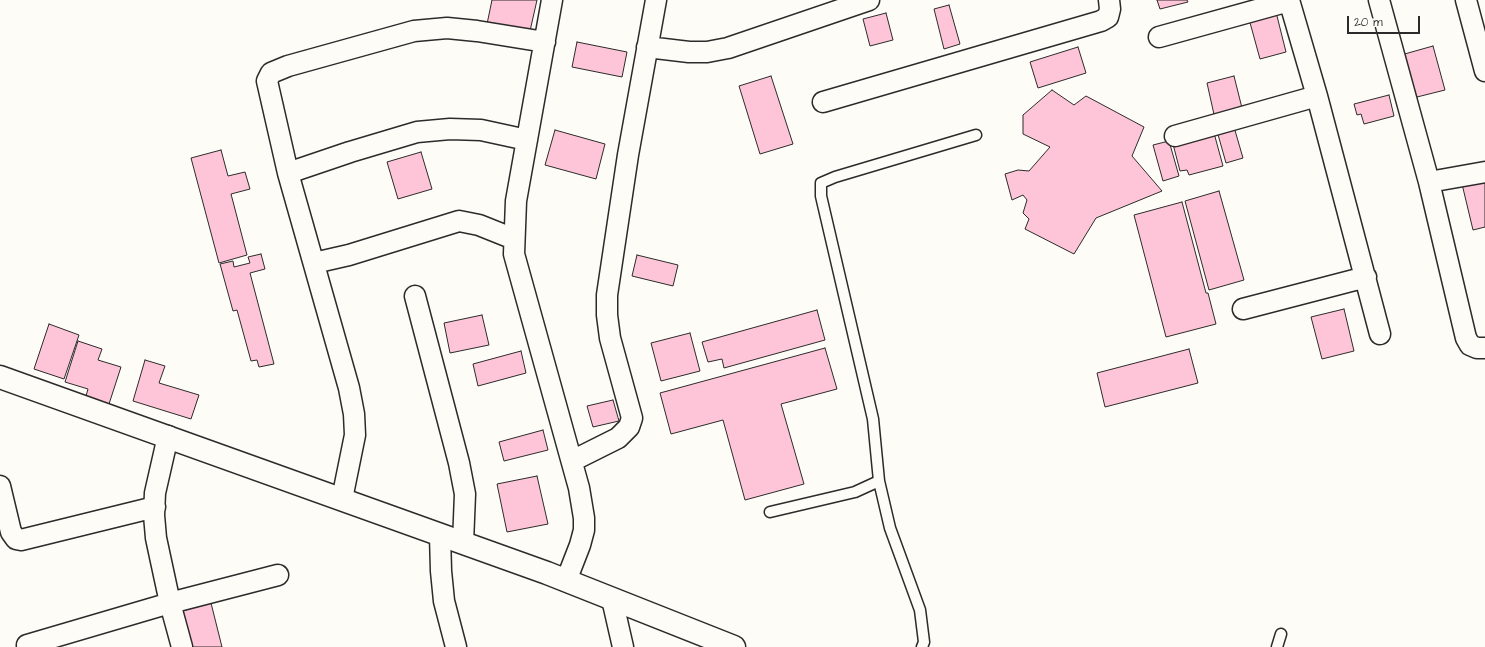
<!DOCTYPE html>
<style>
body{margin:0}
#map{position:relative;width:1485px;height:647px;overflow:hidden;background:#fdfcf7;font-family:"Architects Daughter",sans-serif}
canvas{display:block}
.scale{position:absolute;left:1347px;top:16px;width:73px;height:18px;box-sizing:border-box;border:2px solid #2b2b2b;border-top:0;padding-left:5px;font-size:12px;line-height:14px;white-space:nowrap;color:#2b2b2b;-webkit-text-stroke:3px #fdfcf7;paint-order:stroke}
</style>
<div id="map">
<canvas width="1485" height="647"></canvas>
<div class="scale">20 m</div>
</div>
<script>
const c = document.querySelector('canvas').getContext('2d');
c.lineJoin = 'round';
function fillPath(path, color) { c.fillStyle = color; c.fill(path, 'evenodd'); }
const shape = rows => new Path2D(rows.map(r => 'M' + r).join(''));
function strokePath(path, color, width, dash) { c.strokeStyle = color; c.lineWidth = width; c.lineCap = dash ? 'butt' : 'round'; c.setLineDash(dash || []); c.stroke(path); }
const building = shape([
 [492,0,537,0,530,31,487,24,492,0],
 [1157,0,1187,0,1188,2,1160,9,1157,0],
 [949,5,960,44,944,49,934,9,949,5],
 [1276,12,1286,52,1260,59,1249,19,1276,12],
 [886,13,893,40,870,46,863,19,886,13],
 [577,42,627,52,622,77,572,67,577,42],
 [1433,46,1445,90,1413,98,1401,55,1433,46],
 [1078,47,1086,73,1038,88,1030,62,1078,47],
 [771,76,793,144,760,154,739,86,771,76],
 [1234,76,1243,112,1215,119,1207,83,1234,76],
 [1052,90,1074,105,1086,96,1144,127,1132,156,1162,191,1096,218,1074,254,1025,229,1029,219,1023,213,1027,200,1023,195,1012,200,1005,174,1018,170,1029,171,1050,147,1023,134,1023,115,1052,90],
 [1389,95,1394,116,1364,124,1361,114,1357,115,1354,104,1389,95],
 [1234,127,1243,158,1226,163,1217,131,1234,127],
 [555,130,605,144,596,179,545,165,555,130],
 [1214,133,1223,166,1189,175,1187,170,1180,171,1173,144,1214,133],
 [1169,141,1179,176,1163,181,1153,145,1169,141],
 [221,150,228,176,245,172,250,189,231,194,247,255,219,263,191,158,221,150],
 [421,152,432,189,398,199,387,162,421,152],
 [1485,179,1485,227,1473,230,1462,184,1485,179],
 [1219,191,1244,280,1209,290,1185,201,1219,191],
 [1182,202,1206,293,1208,293,1216,324,1166,337,1134,215,1182,202],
 [261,254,265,269,250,273,274,364,259,367,257,360,251,361,237,310,233,311,220,264,233,261,234,267,250,263,248,257,261,254],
 [637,255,678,265,673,286,632,276,637,255],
 [1344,309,1354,351,1322,359,1311,317,1344,309],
 [817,310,825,340,724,368,722,359,708,362,702,342,817,310],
 [482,315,489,345,450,353,444,323,482,315],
 [49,324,79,335,64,379,34,369,49,324],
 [690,333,700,371,661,381,651,343,690,333],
 [78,341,102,349,98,360,121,367,109,404,86,396,88,389,65,382,78,341],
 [825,348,837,389,781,404,804,484,745,500,723,420,671,434,660,393,825,348],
 [1189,349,1198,383,1105,407,1097,373,1189,349],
 [521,351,526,373,478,386,473,364,521,351],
 [145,360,165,366,159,383,199,395,191,419,133,401,145,360],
 [613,400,619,421,593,427,587,406,613,400],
 [543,430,548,450,504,461,499,442,543,430],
 [537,476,548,524,507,532,497,484,537,476],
 [211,603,222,647,191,647,182,611,211,603]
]);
const lane = shape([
 [770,512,855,492,879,481],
 [922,647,924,642,920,610,890,528,879,481,873,419,821,196,821,183,835,177,976,135],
 [1277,647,1281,634]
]);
const street = shape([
 [552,0,516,201,514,254,579,488,584,518,584,530,580,545,566,581],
 [1289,0,1317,96,1380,334],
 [1379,0,1429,182,1466,338,1470,345,1477,348,1485,348],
 [1466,0,1485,71],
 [1159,37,1289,1],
 [647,47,689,52,707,52,728,48,869,0],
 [823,102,1101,21,1108,17,1110,9,1109,0],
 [1175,136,1317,96],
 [288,173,350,152,417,132,450,129,481,130,527,140],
 [1429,182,1485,172],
 [314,263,349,255,459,221,479,225,514,239],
 [415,296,459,463,465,494,463,543],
 [1243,309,1366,277],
 [168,436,155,493,154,515,156,538,170,603,182,647],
 [572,461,618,438,629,427,632,418,610,338,607,315,607,295,628,155,656,0],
 [0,486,11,532,16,539,21,540,155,507],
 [342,499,355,435,354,414,349,388,288,173,267,81,271,73,288,66,414,31,447,28,477,31,545,42],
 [440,535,441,571,444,601,456,647],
 [612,599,623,647],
 [27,645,170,603,278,575]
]);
const secondary = shape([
 [0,377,547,573,734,647]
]);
fillPath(building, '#fec5d9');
strokePath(building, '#2b2b2b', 1);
strokePath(lane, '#2b2b2b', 13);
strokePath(street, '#2b2b2b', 23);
strokePath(secondary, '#2b2b2b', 25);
strokePath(lane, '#fdfcf7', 10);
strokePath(street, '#fdfcf7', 20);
strokePath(secondary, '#fdfcf7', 22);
</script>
